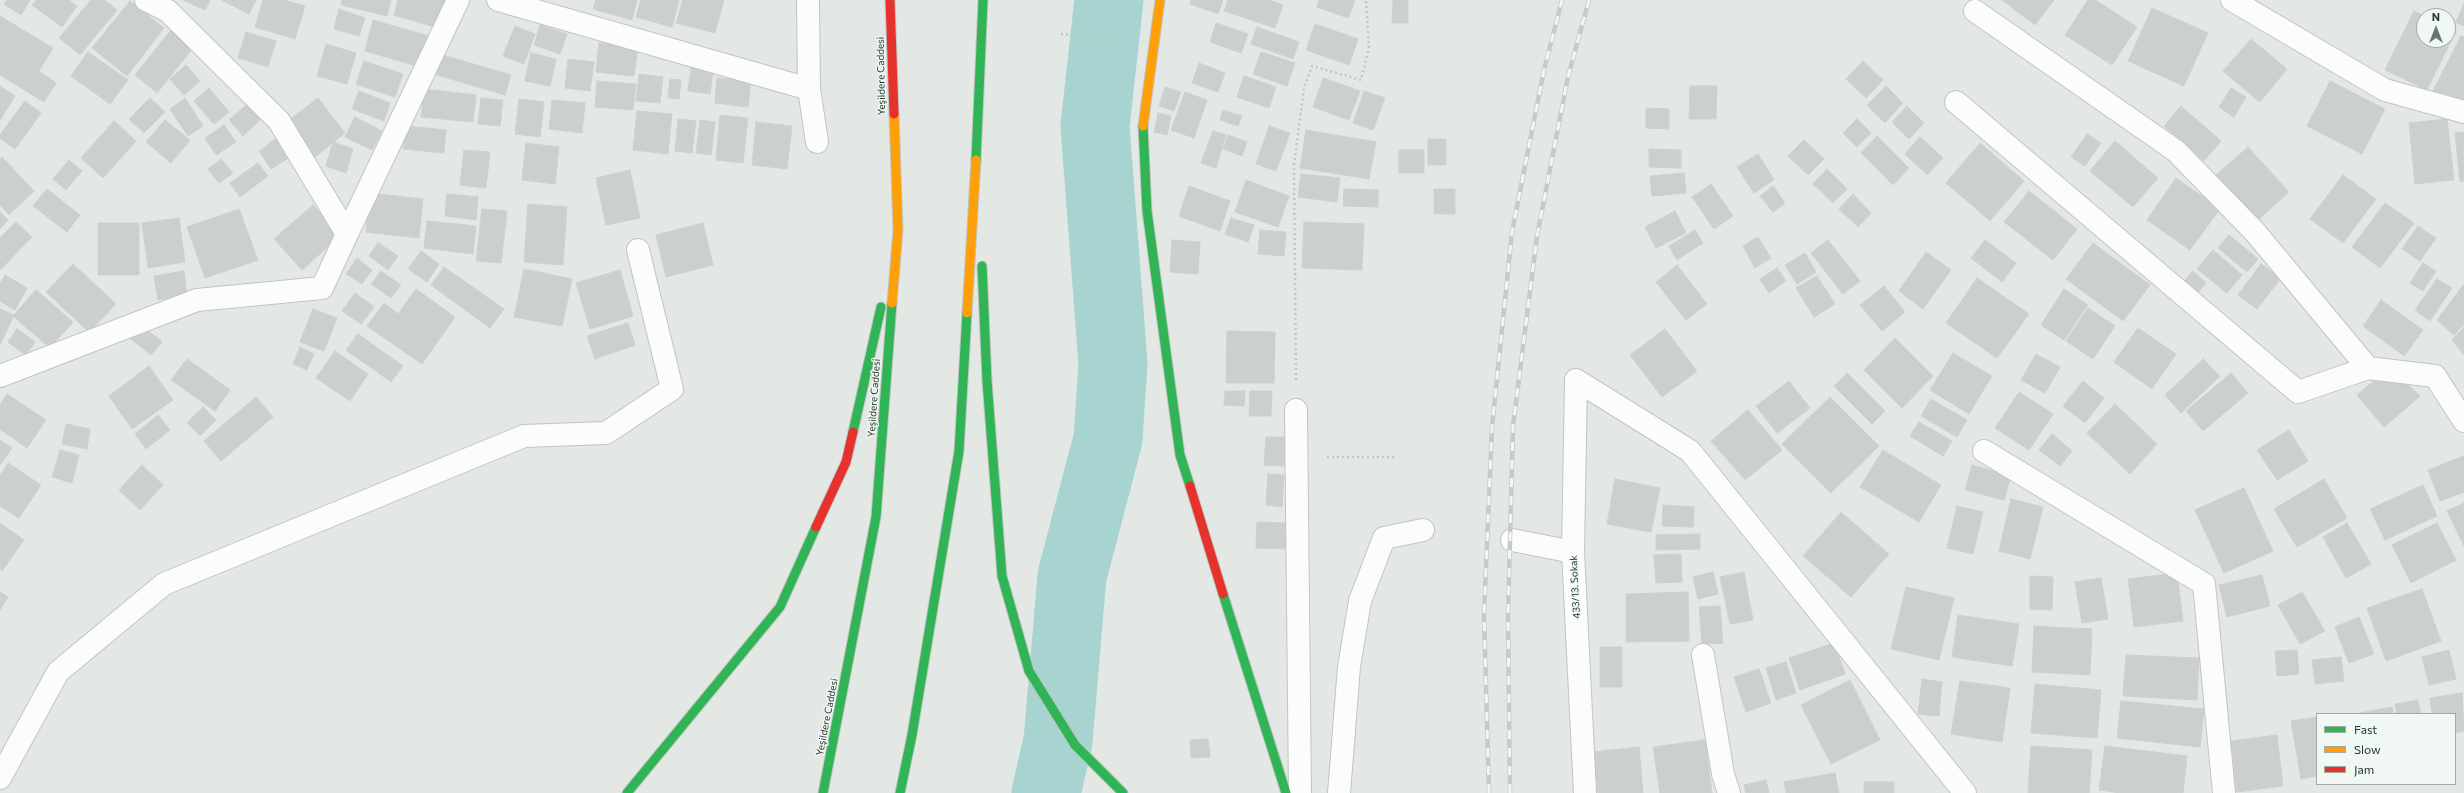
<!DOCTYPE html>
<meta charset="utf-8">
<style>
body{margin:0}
#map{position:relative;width:2464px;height:793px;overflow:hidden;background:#e3e8e5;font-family:Commissioner,sans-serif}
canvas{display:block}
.legend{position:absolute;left:2316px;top:713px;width:140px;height:72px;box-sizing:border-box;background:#f1f7f3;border:1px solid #9faba5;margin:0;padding:5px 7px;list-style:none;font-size:12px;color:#233a2f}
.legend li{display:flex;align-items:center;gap:8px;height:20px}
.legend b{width:20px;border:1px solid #9faba5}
.north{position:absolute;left:2416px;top:8px;width:40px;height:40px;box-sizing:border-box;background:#f1f7f3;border:1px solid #9faba5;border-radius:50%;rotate:0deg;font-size:11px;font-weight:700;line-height:16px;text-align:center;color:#233a2f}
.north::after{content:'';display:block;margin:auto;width:14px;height:18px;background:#66776f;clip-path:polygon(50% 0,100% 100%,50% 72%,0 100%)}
</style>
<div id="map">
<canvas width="2464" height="793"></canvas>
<ul class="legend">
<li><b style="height:5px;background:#30b455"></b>Fast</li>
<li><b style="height:5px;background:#ff9f0a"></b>Slow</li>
<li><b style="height:5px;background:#e5322d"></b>Jam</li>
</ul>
<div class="north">N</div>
</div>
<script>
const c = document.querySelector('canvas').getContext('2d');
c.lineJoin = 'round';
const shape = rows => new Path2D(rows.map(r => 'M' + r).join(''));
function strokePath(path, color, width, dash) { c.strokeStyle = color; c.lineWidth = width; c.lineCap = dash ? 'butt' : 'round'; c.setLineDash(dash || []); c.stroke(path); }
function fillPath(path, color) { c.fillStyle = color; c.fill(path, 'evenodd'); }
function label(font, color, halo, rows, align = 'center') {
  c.font = font + ' Commissioner,sans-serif'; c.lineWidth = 3; c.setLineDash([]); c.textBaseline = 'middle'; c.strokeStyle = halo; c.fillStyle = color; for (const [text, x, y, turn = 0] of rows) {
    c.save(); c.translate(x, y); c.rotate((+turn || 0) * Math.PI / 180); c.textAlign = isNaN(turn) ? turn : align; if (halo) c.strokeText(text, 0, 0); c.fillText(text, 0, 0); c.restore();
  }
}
const river = shape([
 [1046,793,1058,741,1072,576,1108,439,1113,364,1095,126,1109,0]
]);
const building = shape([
 [7,0,30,0,21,15,4,4,7,0],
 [36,0,69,0,77,6,62,27,32,5,36,0],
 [91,0,105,0,117,10,80,55,59,38,91,0],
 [183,0,210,0,205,10,183,0],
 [222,0,256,0,249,14,222,0],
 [263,0,284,0,305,6,295,39,255,27,263,0],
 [342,0,391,0,387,16,341,5,342,0],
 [398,0,446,0,438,28,394,15,398,0],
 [596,0,637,0,632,20,593,9,596,0],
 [641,0,679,0,672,27,636,17,641,0],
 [683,0,724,0,715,33,676,23,683,0],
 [1191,0,1223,0,1218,14,1190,4,1191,0],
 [1228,0,1269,0,1283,5,1275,28,1224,11,1228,0],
 [1319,0,1355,0,1348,18,1317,7,1319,0],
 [1393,0,1408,0,1408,23,1392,23,1393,0],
 [2002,0,2054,0,2035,25,2002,0],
 [2088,0,2095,0,2137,27,2112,65,2065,35,2088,0],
 [130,1,164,28,127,76,92,48,130,1],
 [2464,4,2464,26,2456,22,2464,4],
 [2152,8,2208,33,2184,86,2128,61,2152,8],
 [339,9,365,18,359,36,334,29,339,9],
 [2414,11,2425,16,2424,40,2448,40,2448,27,2456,31,2427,90,2385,70,2414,11],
 [0,16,53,48,39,71,56,83,44,102,0,75,0,16],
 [373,20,429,36,420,67,365,51,373,20],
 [1216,23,1248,34,1241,53,1210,42,1216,23],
 [1315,24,1358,39,1349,65,1306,50,1315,24],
 [540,25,567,34,560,54,534,45,540,25],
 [515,26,535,34,524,64,503,56,515,26],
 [1257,27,1299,42,1293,59,1251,44,1257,27],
 [171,30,193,48,157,93,135,75,171,30],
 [246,32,276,41,268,67,238,58,246,32],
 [2461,36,2464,37,2464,103,2433,91,2461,36],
 [2251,39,2287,69,2260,102,2223,71,2251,39],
 [599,43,638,46,634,76,596,72,599,43],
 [326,44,356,53,347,84,317,76,326,44],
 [88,52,128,80,110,104,71,76,88,52],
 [1261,52,1295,63,1287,86,1253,74,1261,52],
 [531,53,556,59,550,86,525,81,531,53],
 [443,55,511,75,505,95,437,75,443,55],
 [568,59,594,62,590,91,565,88,568,59],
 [364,61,403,74,395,97,356,84,364,61],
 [1863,61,1883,80,1866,98,1846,79,1863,61],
 [1199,63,1225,73,1218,92,1192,83,1199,63],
 [186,65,200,81,184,95,170,79,186,65],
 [691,68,713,70,710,94,688,91,691,68],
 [639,74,663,77,660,103,636,101,639,74],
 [1244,76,1276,87,1269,108,1237,97,1244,76],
 [717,78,751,81,748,107,715,103,717,78],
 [1323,78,1360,91,1349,120,1313,107,1323,78],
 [670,79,681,80,679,99,668,98,670,79],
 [597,81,636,84,633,110,595,107,597,81],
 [2330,81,2385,109,2362,154,2307,126,2330,81],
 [0,86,15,96,0,120,0,86],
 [1690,86,1717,86,1716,119,1689,119,1690,86],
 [1886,86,1903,103,1885,123,1867,105,1886,86],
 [1165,87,1181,92,1174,111,1159,106,1165,87],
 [209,88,229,112,214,124,194,101,209,88],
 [2231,88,2246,97,2234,117,2219,107,2231,88],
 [424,89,476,95,473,122,421,117,424,89],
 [359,91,390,103,384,121,352,109,359,91],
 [1364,91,1385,98,1373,130,1353,123,1364,91],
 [1185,92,1207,100,1194,138,1171,130,1185,92],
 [150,98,165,112,144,133,129,119,150,98],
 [185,98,203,126,188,136,170,109,185,98],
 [318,98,345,133,315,157,288,121,318,98],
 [481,98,503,100,500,126,478,124,481,98],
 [519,99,544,102,540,137,515,134,519,99],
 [552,100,585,103,582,133,549,129,552,100],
 [25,101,41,113,15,149,0,138,0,135,25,101],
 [250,102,263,117,243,136,229,120,250,102],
 [1907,106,1924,123,1909,139,1892,122,1907,106],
 [2181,106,2221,141,2204,161,2164,126,2181,106],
 [1646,108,1669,109,1669,129,1646,128,1646,108],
 [1223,110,1242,116,1238,126,1220,120,1223,110],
 [637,111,672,114,668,154,633,150,637,111],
 [1158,113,1171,116,1167,135,1154,132,1158,113],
 [720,115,748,118,743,163,716,160,720,115],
 [355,117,382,131,372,150,345,137,355,117],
 [678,119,696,121,692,153,675,151,678,119],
 [1857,119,1871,133,1857,147,1843,133,1857,119],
 [2447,119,2454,180,2415,184,2409,123,2447,119],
 [165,120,190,140,171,163,146,142,165,120],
 [700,120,715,122,711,155,696,153,700,120],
 [114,121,136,141,103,178,81,158,114,121],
 [756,122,792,126,787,169,752,165,756,122],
 [224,125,236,142,216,155,205,138,224,125],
 [406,126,446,130,444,153,403,149,406,126],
 [1269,126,1290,133,1276,171,1256,164,1269,126],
 [1306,130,1376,142,1369,179,1300,168,1306,130],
 [1213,131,1226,135,1216,168,1201,163,1213,131],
 [2464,132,2464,181,2460,182,2455,133,2464,132],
 [2087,134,2101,143,2085,166,2071,157,2087,134],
 [1228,135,1247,142,1242,156,1223,149,1228,135],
 [1877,136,1909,168,1893,185,1861,153,1877,136],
 [1920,137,1943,158,1927,175,1905,154,1920,137],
 [277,138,290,157,271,169,259,151,277,138],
 [1428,139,1446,139,1446,165,1428,165,1428,139],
 [1804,140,1824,159,1808,175,1788,156,1804,140],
 [2115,141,2158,178,2133,207,2090,171,2115,141],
 [333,142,353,149,346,173,326,166,333,142],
 [526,143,559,147,555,184,522,180,526,143],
 [1980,143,2024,181,1990,221,1946,183,1980,143],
 [2248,147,2289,192,2258,220,2216,175,2248,147],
 [1649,149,1681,150,1681,168,1649,167,1649,149],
 [464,150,490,152,486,188,460,185,464,150],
 [1399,150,1424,150,1424,173,1399,173,1399,150],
 [1758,154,1774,180,1754,193,1737,167,1758,154],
 [2,157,34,191,9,215,0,205,0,159,2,157],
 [221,159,233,173,219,183,208,169,221,159],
 [69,160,82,171,66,190,53,179,69,160],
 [258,163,268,176,240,197,230,183,258,163],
 [1827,169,1847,189,1833,203,1813,184,1827,169],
 [630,170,640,218,606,225,596,178,630,170],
 [1684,173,1686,193,1652,196,1650,176,1684,173],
 [1301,174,1340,178,1337,202,1298,197,1301,174],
 [2343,175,2376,199,2343,243,2310,219,2343,175],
 [2176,178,2220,209,2190,250,2147,220,2176,178],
 [1246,180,1289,196,1278,227,1235,212,1246,180],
 [1711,184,1733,216,1714,229,1692,197,1711,184],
 [1189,186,1230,201,1220,231,1179,216,1189,186],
 [1773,186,1785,203,1773,212,1760,196,1773,186],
 [47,189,80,215,67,232,33,206,47,189],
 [1344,189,1378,190,1378,207,1343,206,1344,189],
 [1434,189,1455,189,1455,214,1434,214,1434,189],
 [2029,191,2077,229,2053,260,2004,222,2029,191],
 [370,193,423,199,419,238,366,232,370,193],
 [447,194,478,197,476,220,445,216,447,194],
 [1853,194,1871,213,1858,227,1839,209,1853,194],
 [2385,203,2414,223,2380,268,2352,247,2385,203],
 [528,204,567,207,563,265,524,262,528,204],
 [313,205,340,236,302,270,274,239,313,205],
 [239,209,258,260,205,278,187,227,239,209],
 [482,209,507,211,501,263,476,261,482,209],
 [1675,211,1686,233,1656,248,1645,227,1675,211],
 [0,212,8,220,0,229,0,212],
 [179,218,185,262,148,268,142,223,179,218],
 [1231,218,1254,225,1248,242,1225,234,1231,218],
 [427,221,476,226,473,254,424,248,427,221],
 [16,222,32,237,0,270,0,238,16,222],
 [1304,222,1364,224,1362,270,1302,268,1304,222],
 [98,223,139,223,139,275,98,275,98,223],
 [703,223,713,265,666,277,656,235,703,223],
 [2418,226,2436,238,2420,261,2402,249,2418,226],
 [1260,230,1286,232,1284,256,1258,254,1260,230],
 [1695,230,1703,243,1677,260,1669,246,1695,230],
 [2229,235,2258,259,2247,272,2218,248,2229,235],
 [1758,237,1771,258,1755,268,1743,246,1758,237],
 [1172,240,1200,242,1198,274,1170,272,1172,240],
 [1828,240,1860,281,1843,294,1811,253,1828,240],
 [1985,240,2016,263,2002,282,1971,258,1985,240],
 [378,243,398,256,388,270,369,256,378,243],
 [2093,243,2150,285,2123,321,2066,279,2093,243],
 [2213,250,2242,275,2227,293,2197,269,2213,250],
 [421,251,439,264,427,282,408,269,421,251],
 [1926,252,1951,270,1923,309,1899,291,1926,252],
 [1805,253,1816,272,1797,284,1785,265,1805,253],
 [357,258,372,270,362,284,346,274,357,258],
 [2423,263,2436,271,2423,291,2410,283,2423,263],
 [73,264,116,304,89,332,46,292,73,264],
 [2261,264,2281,278,2257,309,2238,295,2261,264],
 [1677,265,1707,304,1686,320,1656,282,1677,265],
 [444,267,504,309,490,328,431,285,444,267],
 [1777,268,1786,281,1769,293,1760,279,1777,268],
 [524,269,572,279,562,326,514,317,524,269],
 [620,270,633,316,590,329,576,283,620,270],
 [184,271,187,295,158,300,154,276,184,271],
 [381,271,401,285,391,298,371,284,381,271],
 [2193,271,2206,283,2198,293,2184,281,2193,271],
 [5,275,27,288,15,310,0,301,0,284,5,275],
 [1817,276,1835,304,1814,317,1796,288,1817,276],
 [1977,278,2029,314,1997,358,1946,323,1977,278],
 [2437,279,2452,288,2430,321,2415,310,2437,279],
 [2464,284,2464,324,2454,335,2437,320,2464,284],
 [1884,286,1905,312,1882,331,1860,305,1884,286],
 [416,289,455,317,422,364,367,326,384,303,398,314,416,289],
 [2064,289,2088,305,2064,340,2041,325,2064,289],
 [36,290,73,322,50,348,13,316,36,290],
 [355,293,374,307,361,324,342,311,355,293],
 [2381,300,2423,330,2404,356,2363,326,2381,300],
 [2088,308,2115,326,2093,359,2066,341,2088,308],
 [0,309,14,315,0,345,0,309],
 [313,309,337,318,324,351,300,342,313,309],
 [139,323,162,342,151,355,128,337,139,323],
 [628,323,635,345,595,359,587,336,628,323],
 [2464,327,2464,355,2452,340,2464,327],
 [2138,328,2176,354,2152,389,2114,362,2138,328],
 [17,329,35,342,26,355,8,342,17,329],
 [1665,329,1697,371,1662,397,1630,355,1665,329],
 [1227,331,1275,332,1274,383,1226,383,1227,331],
 [358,334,403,366,391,382,346,350,358,334],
 [1895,338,1933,376,1902,408,1864,370,1895,338],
 [300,347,314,354,307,370,293,364,300,347],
 [335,351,368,374,350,401,316,378,335,351],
 [1953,353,1992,376,1969,414,1930,390,1953,353],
 [2036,354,2060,367,2045,393,2021,380,2036,354],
 [187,359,230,390,215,411,171,380,187,359],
 [2203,359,2220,376,2181,413,2165,395,2203,359],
 [149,366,173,400,132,429,109,396,149,366],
 [1847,373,1885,411,1872,424,1834,386,1847,373],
 [2231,373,2248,393,2203,431,2186,411,2231,373],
 [2375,380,2403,380,2420,396,2384,427,2357,395,2375,380],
 [1789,381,1810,408,1777,433,1756,406,1789,381],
 [2083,381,2104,398,2085,423,2063,406,2083,381],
 [1225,391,1245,391,1244,406,1224,405,1225,391],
 [1250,391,1272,391,1271,416,1249,416,1250,391],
 [2019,392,2053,414,2029,450,1995,428,2019,392],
 [7,394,46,420,27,448,0,429,0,405,7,394],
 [256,397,273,417,221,461,204,441,256,397],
 [1830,397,1879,446,1831,493,1782,444,1830,397],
 [1931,399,1967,420,1957,437,1921,416,1931,399],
 [2115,404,2157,444,2130,474,2087,433,2115,404],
 [203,407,216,420,200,436,187,423,203,407],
 [1748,410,1782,450,1745,480,1711,441,1748,410],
 [158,415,170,430,146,449,135,434,158,415],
 [1919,422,1952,441,1943,456,1910,436,1919,422],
 [66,424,90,429,87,449,62,444,66,424],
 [2289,430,2308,461,2277,480,2257,450,2289,430],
 [2052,434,2072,451,2060,466,2039,450,2052,434],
 [1266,437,1286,437,1284,466,1264,465,1266,437],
 [0,440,12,448,0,465,0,440],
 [60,450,79,455,72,483,52,477,60,450],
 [1883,450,1941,485,1919,522,1860,487,1883,450],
 [2464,456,2464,492,2440,501,2428,470,2464,456],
 [8,463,41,485,19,518,0,506,0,476,8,463],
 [142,465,163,485,140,510,119,490,142,465],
 [1972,465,2011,476,2004,500,1965,490,1972,465],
 [1268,474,1284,475,1282,507,1266,505,1268,474],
 [1615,479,1660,488,1651,532,1607,524,1615,479],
 [2324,479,2347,518,2297,547,2274,509,2324,479],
 [2423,485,2437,516,2385,540,2370,509,2423,485],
 [2244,488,2273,551,2224,573,2195,510,2244,488],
 [2011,499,2043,507,2030,559,1999,551,2011,499],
 [2464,503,2464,546,2447,511,2464,503],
 [1663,505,1694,507,1693,527,1662,526,1663,505],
 [1957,506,1983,512,1973,554,1947,548,1957,506],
 [1841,512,1889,554,1851,597,1803,556,1841,512],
 [1257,522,1289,523,1288,549,1256,548,1257,522],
 [0,523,24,540,2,571,0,569,0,523],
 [2347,523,2371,564,2346,578,2323,537,2347,523],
 [2437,523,2456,560,2411,583,2392,545,2437,523],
 [1700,534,1700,549,1656,550,1656,535,1700,534],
 [1681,554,1682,582,1656,583,1654,555,1681,554],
 [1713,572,1718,594,1698,599,1693,577,1713,572],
 [1744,572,1753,620,1730,624,1720,577,1744,572],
 [2177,573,2183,621,2134,627,2128,579,2177,573],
 [2262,575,2270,606,2227,617,2219,585,2262,575],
 [2030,576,2053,577,2052,610,2030,609,2030,576],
 [2101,578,2108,619,2082,623,2075,582,2101,578],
 [1906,587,1954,598,1939,660,1891,649,1906,587],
 [2422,589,2441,641,2386,661,2367,608,2422,589],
 [0,592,8,597,0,610,0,592],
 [1688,592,1689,641,1626,642,1626,594,1688,592],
 [2302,592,2325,631,2300,644,2278,605,2302,592],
 [1720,606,1723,643,1702,644,1699,607,1720,606],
 [1958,615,2019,624,2012,666,1952,657,1958,615],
 [2359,617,2374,654,2349,663,2335,627,2359,617],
 [2034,626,2092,629,2090,675,2032,672,2034,626],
 [1834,643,1845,674,1800,690,1789,658,1834,643],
 [1600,647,1622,647,1622,687,1600,687,1600,647],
 [2297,650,2299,674,2277,676,2275,651,2297,650],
 [2449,650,2456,679,2429,685,2422,657,2449,650],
 [2126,655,2199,658,2197,700,2123,696,2126,655],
 [2341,657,2344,681,2315,684,2312,660,2341,657],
 [1786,662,1796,693,1776,700,1766,668,1786,662],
 [1759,669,1771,703,1746,712,1734,677,1759,669],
 [1922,679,1942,682,1939,716,1918,714,1922,679],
 [1850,680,1880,740,1831,764,1801,705,1850,680],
 [1960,681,2010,688,2002,742,1951,734,1960,681],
 [2035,684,2101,690,2097,738,2031,733,2035,684],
 [2462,693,2464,731,2455,733,2455,714,2432,714,2430,698,2462,693],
 [2418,700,2421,714,2397,714,2395,704,2418,700],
 [2121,701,2204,709,2200,747,2117,738,2121,701],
 [2392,707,2393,714,2355,714,2392,707],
 [2317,717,2317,776,2301,779,2291,721,2317,717],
 [2277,735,2283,786,2237,792,2231,741,2277,735],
 [1208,739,1210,757,1191,758,1190,740,1208,739],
 [1705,740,1712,793,1660,793,1653,747,1705,740],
 [2031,746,2092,750,2089,793,2028,793,2031,746],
 [2105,746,2187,756,2183,793,2120,793,2099,790,2105,746],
 [1639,747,1643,793,1598,793,1594,752,1639,747],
 [1835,773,1839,793,1786,793,1784,782,1835,773],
 [1766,780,1769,793,1746,793,1744,785,1766,780],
 [1864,782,1894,782,1894,793,1864,793,1864,782]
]);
const path = shape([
 [1061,34,1122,41],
 [1296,380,1294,165,1304,88,1312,66,1361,80,1369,48,1366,0],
 [1327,457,1397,457]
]);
const lane = shape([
 [1296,410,1300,793],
 [1512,540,1573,552],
 [1339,793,1349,667,1360,601,1384,538,1423,530]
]);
const street = shape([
 [498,0,809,89],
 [808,0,809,89,817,142],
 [2232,0,2385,90,2464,112],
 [1975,11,2176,151,2255,232,2368,368,2435,376,2464,421],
 [1956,102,2298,392,2368,368],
 [347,234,458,0],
 [0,376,197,300,322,288,347,234,279,121,168,11,146,0],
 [1576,380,1690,451,1965,793],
 [1576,380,1573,552,1585,793],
 [1984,451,2204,584,2224,793],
 [1703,655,1723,774,1729,793],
 [0,778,58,672,164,584,524,436,606,433,672,389,638,250]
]);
const fast = shape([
 [1143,126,1147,211,1180,455,1190,486],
 [976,160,983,0],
 [982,266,987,381,1002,576,1029,671,1075,745,1123,793],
 [853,432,881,307],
 [1223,594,1286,793],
 [627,793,780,607,816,527],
 [823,793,876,517,892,303],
 [900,793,912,735,959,451,967,313]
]);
const slow = shape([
 [1143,126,1160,0],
 [892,303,898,230,894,114],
 [967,313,976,160]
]);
const jam = shape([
 [890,0,894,114],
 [1190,486,1223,594],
 [816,527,846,462,853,432]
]);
const rail = shape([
 [1489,793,1484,615,1492,427,1512,232,1544,70,1562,0],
 [1510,793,1508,615,1513,426,1537,236,1568,77,1589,0]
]);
const streetNames = [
 ["Yeşildere Caddesi",881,76,-91],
 ["Yeşildere Caddesi",874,398,-86],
 ["433/13. Sokak",1575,587,-93],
 ["Yeşildere Caddesi",827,717,-79]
];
strokePath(river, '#a7d4d1', 69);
fillPath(building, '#cbcfcd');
strokePath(building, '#ccd1ce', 1);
strokePath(lane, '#c0c5c2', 24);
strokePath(street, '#c0c5c2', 24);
strokePath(fast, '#c0c6c2', 11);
strokePath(slow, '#c0c6c2', 11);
strokePath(jam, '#c0c6c2', 11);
strokePath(path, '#c0c8c3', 2.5, [2, 3]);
strokePath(lane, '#fbfcfb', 22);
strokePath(street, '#fbfcfb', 22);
strokePath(fast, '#30b455', 9);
strokePath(slow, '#ff9f0a', 9);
strokePath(jam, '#e5322d', 9);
strokePath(rail, '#c6cac8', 4.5);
strokePath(rail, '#f1f7f3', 3, [9]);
label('10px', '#233a2f', '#f1f7f3', streetNames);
</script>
